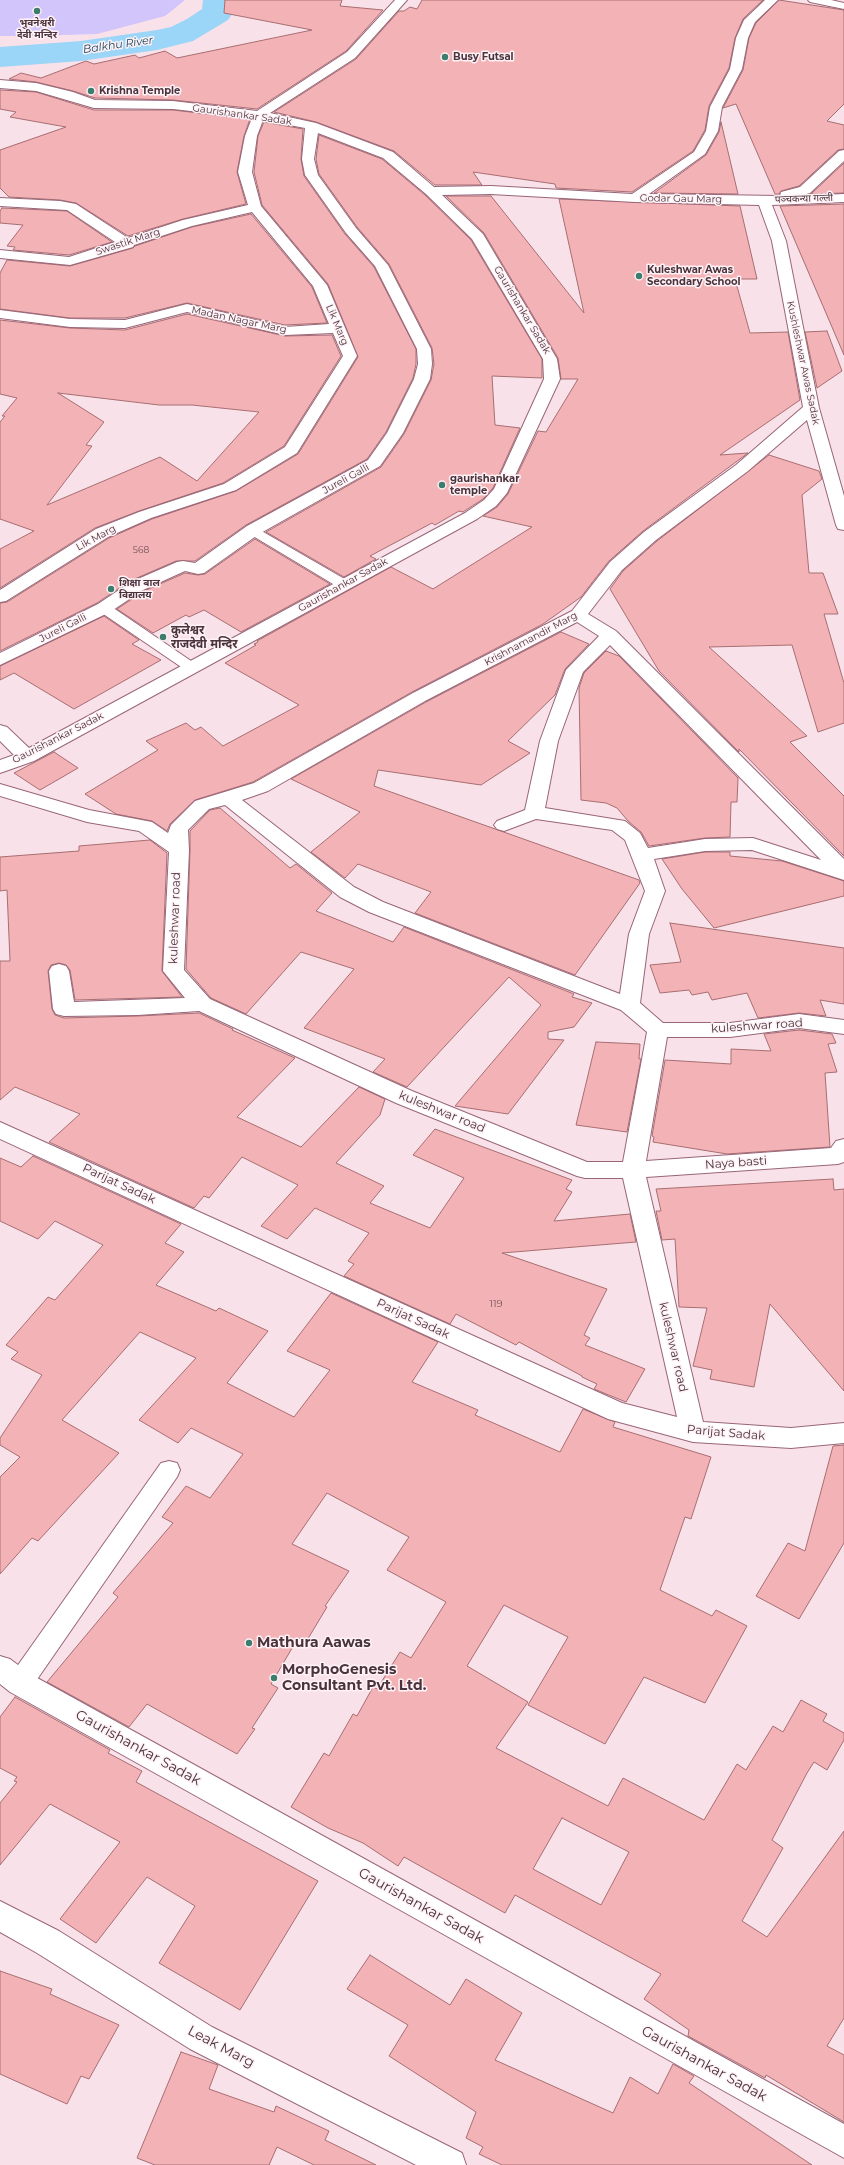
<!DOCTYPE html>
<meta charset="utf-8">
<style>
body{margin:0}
canvas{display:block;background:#f9e1e9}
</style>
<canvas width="844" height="2165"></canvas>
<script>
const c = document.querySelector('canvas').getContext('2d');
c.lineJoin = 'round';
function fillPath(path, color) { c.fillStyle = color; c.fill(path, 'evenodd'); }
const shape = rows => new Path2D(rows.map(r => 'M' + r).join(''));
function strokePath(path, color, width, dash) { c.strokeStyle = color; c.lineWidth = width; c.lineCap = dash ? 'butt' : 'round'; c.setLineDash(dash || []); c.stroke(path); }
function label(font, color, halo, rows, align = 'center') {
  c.font = font + ' Montserrat,"Noto Sans Devanagari",sans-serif'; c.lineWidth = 3; c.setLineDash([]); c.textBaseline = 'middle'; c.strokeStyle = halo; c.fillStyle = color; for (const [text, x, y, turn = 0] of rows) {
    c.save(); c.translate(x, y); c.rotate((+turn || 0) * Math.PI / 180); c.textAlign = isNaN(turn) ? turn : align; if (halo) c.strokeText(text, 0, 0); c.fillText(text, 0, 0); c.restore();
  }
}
const green = shape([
 [0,0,185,0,165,16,97,34,31,36,0,36]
]);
const river = shape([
 [203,0,235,0,233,13,228,20,193,41,157,50,81,61,0,67,0,47,81,41,157,30,171,27,187,19,202,9,203,0]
]);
const building = shape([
 [225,0,342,0,340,6,383,10,346,51,257,109,173,100,95,98,73,91,36,82,9,79,21,73,41,78,86,61,94,64,135,55,139,58,165,51,177,58,312,30,224,13,225,0],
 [422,0,763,0,743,19,735,38,729,68,709,106,705,130,693,151,632,192,556,188,555,184,473,172,482,185,435,185,394,151,316,122,274,112,356,59,399,11,404,11,410,7,417,9,422,0],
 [779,0,844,10,844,104,827,121,844,125,844,149,838,150,799,186,781,191,779,194,775,194,736,104,723,108,743,70,749,38,756,23,779,0],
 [0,90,36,92,94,110,173,110,250,119,244,136,237,172,246,204,183,219,128,236,76,203,60,200,9,197,0,188,0,150,66,127,10,117,16,112,0,109,0,90],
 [264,122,303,129,301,159,304,176,345,234,374,267,416,349,416,364,413,378,386,432,367,459,246,525,195,561,176,561,130,581,97,603,0,651,0,603,7,602,109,538,152,519,236,491,298,454,358,357,328,284,262,205,254,172,258,136,264,122],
 [721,122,738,194,654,193,706,155,719,132,721,122],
 [319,135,382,159,425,195,471,240,542,359,542,378,492,376,495,425,520,428,493,488,483,499,463,512,459,511,435,525,432,523,370,556,376,559,344,577,266,532,381,467,404,434,431,380,434,364,432,348,389,264,357,227,319,174,316,159,319,135],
 [844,163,844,193,811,194,844,163],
 [446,196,491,196,584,313,559,199,740,206,757,279,735,279,750,333,788,332,800,400,720,455,748,453,643,531,609,561,581,597,543,624,412,692,253,782,195,800,170,824,167,831,152,821,116,814,85,794,158,750,146,741,186,723,195,730,201,727,223,746,299,705,225,663,256,645,254,644,258,642,257,641,391,567,433,589,532,527,483,516,497,507,508,494,538,431,546,432,578,379,561,379,558,358,484,233,446,196],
 [844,204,844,355,780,206,844,204],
 [2,208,67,211,112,242,69,255,13,250,15,247,7,246,23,225,0,223,0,211,2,208],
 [251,214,312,287,327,323,285,325,187,303,125,318,70,318,0,309,0,273,7,260,70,266,133,248,135,246,192,227,251,214],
 [187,314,285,336,332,335,341,356,284,446,223,483,139,511,95,528,0,588,0,549,34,531,0,519,0,422,5,416,2,416,17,398,0,394,0,320,70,328,125,330,187,314],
 [58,393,159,405,192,405,259,412,197,481,160,457,47,505,92,446,86,445,104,422,58,393],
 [827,331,842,371,817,388,805,332,827,331],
 [769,455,819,471,822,479,802,495,809,573,823,573,838,614,824,614,844,683,844,723,818,732,792,645,709,647,807,736,790,742,844,796,844,856,739,749,739,752,659,671,610,589,623,571,657,541,769,455],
 [255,539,330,584,241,632,204,610,189,617,186,615,153,633,117,609,144,591,185,573,198,575,205,574,255,539],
 [104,616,139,640,132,644,161,660,74,709,14,673,0,680,0,666,104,616],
 [561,632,589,644,565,669,555,695,508,741,530,753,481,785,378,770,374,786,639,880,640,883,575,975,415,913,431,892,358,864,345,878,311,852,360,812,291,779,426,702,561,632],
 [606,651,619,656,738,778,737,802,731,802,730,837,705,838,649,846,641,832,628,821,617,808,606,803,581,800,579,688,584,673,606,651],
 [54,752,78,768,40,790,14,773,54,752],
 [220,808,290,868,296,864,332,893,316,911,393,942,404,927,574,994,572,997,592,1003,574,1027,548,1032,548,1039,564,1040,508,1114,455,1106,541,1005,509,977,407,1087,373,1072,385,1059,304,1028,354,969,301,952,246,1014,211,998,186,969,190,850,190,831,210,810,220,808],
 [150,840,167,853,162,971,182,997,75,1000,70,970,66,965,59,963,51,965,48,971,52,1009,55,1015,64,1018,138,1016,199,1013,233,1029,232,1030,295,1058,237,1117,301,1147,359,1087,385,1099,380,1115,336,1163,384,1186,370,1203,430,1228,464,1178,413,1155,435,1129,572,1180,566,1189,572,1192,554,1221,630,1214,636,1242,502,1253,607,1289,584,1335,590,1338,585,1345,645,1369,626,1402,594,1389,597,1384,582,1377,582,1376,519,1342,516,1345,456,1314,450,1324,344,1276,354,1264,348,1261,369,1233,315,1208,287,1239,261,1226,298,1185,242,1157,209,1198,204,1196,194,1208,49,1142,80,1114,15,1087,0,1100,0,961,10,961,7,890,0,891,0,857,79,851,79,846,150,840],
 [705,852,730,852,730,856,782,861,844,881,844,896,714,928,682,889,662,859,705,852],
 [670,923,844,948,844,1004,820,1000,826,1016,799,1013,758,1018,747,993,712,1000,708,992,692,995,689,990,660,993,650,965,681,962,670,923],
 [799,1030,832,1034,836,1043,828,1044,837,1072,825,1073,830,1147,727,1154,653,1142,654,1137,652,1136,665,1060,731,1064,731,1049,771,1051,764,1034,799,1030],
 [596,1042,640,1044,639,1059,641,1059,627,1132,576,1125,596,1042],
 [33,1156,181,1224,165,1243,184,1252,156,1285,216,1311,219,1308,268,1331,227,1383,294,1417,330,1370,287,1351,331,1293,438,1342,412,1382,478,1410,475,1415,560,1452,583,1409,615,1422,613,1427,711,1457,691,1519,685,1517,660,1590,712,1616,716,1610,747,1626,705,1703,644,1677,605,1744,528,1705,568,1637,504,1605,467,1666,528,1702,496,1748,608,1806,623,1778,704,1820,737,1764,746,1770,773,1726,783,1732,801,1700,827,1714,823,1721,844,1733,844,1740,827,1770,814,1762,807,1773,772,1840,783,1848,742,1921,767,1937,844,1831,844,2018,827,2046,844,2055,844,2122,766,2075,765,2078,688,2036,689,2030,644,1999,661,1974,515,1895,505,1913,404,1857,398,1866,363,1843,328,1828,291,1807,324,1753,329,1756,353,1714,357,1716,373,1687,377,1689,400,1652,411,1658,446,1602,387,1570,409,1537,327,1493,292,1544,349,1571,325,1606,327,1607,306,1642,298,1638,271,1684,278,1688,252,1728,255,1729,237,1754,147,1704,129,1727,47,1682,118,1597,113,1593,173,1523,162,1517,186,1486,210,1498,243,1454,191,1428,178,1443,139,1420,196,1358,140,1332,62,1420,119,1453,38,1541,32,1538,0,1574,0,1477,20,1457,0,1445,0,1438,42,1375,11,1359,18,1352,6,1345,48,1297,55,1300,103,1245,55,1221,38,1239,0,1221,0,1158,21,1167,33,1156],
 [562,1818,629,1852,601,1905,533,1869,562,1818],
 [833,1179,834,1190,844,1189,844,1391,770,1304,754,1387,710,1379,712,1370,693,1366,707,1308,679,1307,675,1239,662,1240,656,1211,661,1211,656,1189,833,1179],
 [844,1445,844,1543,799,1619,756,1596,788,1543,805,1551,833,1446,844,1445],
 [15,1697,110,1750,108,1753,142,1771,136,1782,318,1881,240,2010,159,1963,195,1906,147,1877,96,1943,60,1919,120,1842,50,1804,0,1865,0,1803,17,1782,14,1781,17,1777,0,1768,0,1717,15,1697],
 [370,1955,450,2005,466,1979,522,2013,495,2060,613,2113,630,2077,658,2094,673,2064,694,2076,689,2083,812,2165,502,2165,479,2154,483,2147,466,2138,476,2112,389,2056,408,2025,347,1989,370,1955],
 [0,1971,52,1989,50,1994,119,2025,89,2079,81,2076,67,2104,0,2074,0,1971],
 [181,2052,218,2065,209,2089,274,2112,276,2106,329,2131,325,2140,376,2165,314,2165,277,2147,269,2165,155,2165,137,2158,181,2052]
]);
const service = shape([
 [253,526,348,581,350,584,348,587,343,588,338,587,248,533,246,530,248,527,253,526],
 [104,604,109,605,197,665,200,668,197,671,187,671,99,611,97,608,99,605,104,604],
 [169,1461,177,1463,180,1470,177,1477,29,1691,20,1694,11,1691,8,1683,11,1675,161,1463,169,1461]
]);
const minor = shape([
 [395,0,407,0,355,58,270,113,316,123,393,152,434,187,491,186,632,194,694,152,706,131,710,107,730,69,736,38,744,20,765,0,778,0,755,22,748,38,742,69,722,107,718,131,705,154,649,194,780,196,781,192,800,187,839,151,844,150,844,161,810,193,799,196,844,194,844,202,772,205,786,241,819,408,844,496,844,530,838,529,836,525,807,420,748,471,656,540,622,570,588,614,616,631,844,859,844,880,752,850,705,851,654,859,665,891,649,934,640,1003,663,1023,730,1023,799,1014,844,1020,844,1034,799,1028,730,1037,667,1037,646,1161,831,1148,836,1141,844,1139,844,1162,838,1164,646,1177,703,1422,791,1428,844,1423,844,1443,791,1448,693,1442,608,1419,0,1139,0,1122,622,1403,677,1417,623,1178,585,1178,577,1176,396,1103,199,1011,138,1015,64,1016,56,1014,53,1009,49,971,52,966,59,964,66,966,69,971,74,1002,185,998,163,971,169,852,139,831,87,822,0,796,0,784,89,810,152,822,168,833,171,825,195,801,254,783,413,693,572,611,610,562,644,532,736,465,803,407,772,241,759,205,635,202,491,194,442,195,483,234,557,359,560,379,507,493,496,506,477,519,34,761,0,773,0,760,14,755,0,741,0,725,7,727,29,748,465,513,484,500,494,489,544,379,543,359,472,239,426,194,383,158,318,133,314,159,318,175,356,228,388,265,431,349,432,364,430,379,403,433,380,466,259,534,204,573,198,574,185,571,143,590,110,612,0,665,0,653,98,604,131,582,177,562,183,561,195,563,247,526,368,460,387,433,414,379,418,364,417,349,375,266,346,233,305,175,302,159,305,128,263,120,257,136,252,172,261,206,327,285,357,356,297,453,236,490,151,518,108,537,6,601,0,602,0,590,96,529,139,512,224,484,285,447,343,356,333,333,285,335,187,312,125,328,70,327,0,318,0,310,70,319,125,320,187,304,285,327,329,324,313,286,252,212,192,226,134,245,133,247,70,265,0,258,0,250,69,257,115,242,67,210,0,206,0,198,60,201,76,204,128,238,183,220,248,205,238,172,245,136,252,118,173,109,94,108,36,91,0,88,0,80,36,83,73,92,95,100,173,101,257,111,347,52,395,0],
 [577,622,599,636,566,670,540,741,525,810,497,821,494,825,497,829,504,831,536,819,612,830,625,840,645,891,629,934,620,994,383,902,354,887,242,800,268,791,425,701,577,622],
 [610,645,821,860,753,838,705,839,648,848,640,833,625,821,545,808,558,741,583,672,610,645],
 [225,805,340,897,369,912,621,1010,647,1032,623,1162,587,1162,412,1091,210,999,184,970,189,850,188,830,209,809,225,805],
 [808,0,831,0,844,3,844,9,810,2,808,0],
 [0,1656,10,1659,30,1674,844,2124,844,2158,10,1692,0,1684,0,1656],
 [0,1901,59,1931,212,2027,462,2153,466,2165,416,2165,190,2049,37,1953,0,1932,0,1901]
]);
const markers = [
 [37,11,4,"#3c7d6d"],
 [445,57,4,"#3c7d6d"],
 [91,91,4,"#3c7d6d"],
 [639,276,4,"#3c7d6d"],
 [442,485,4,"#3c7d6d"],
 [111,589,4,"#3c7d6d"],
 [163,637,4,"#3c7d6d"],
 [249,1643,4,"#3c7d6d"],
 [274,1678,4,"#3c7d6d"]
];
const farNumbernames = [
 ["568",141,550]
];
const farPoinames = [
 ["भुवनेश्वरी",37,23,"center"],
 ["देवी मन्दिर",37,35,"center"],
 ["Busy Futsal",453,57],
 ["Krishna Temple",99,91],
 ["Kuleshwar Awas",647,270],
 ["Secondary School",647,282],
 ["gaurishankar",450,479],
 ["temple",450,491],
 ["शिक्षा बाल",119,583],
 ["विद्यालय",119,595]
];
const farStreetnames = [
 ["Gaurishankar Sadak",242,115,8],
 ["Godar Gau Marg",681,199,1],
 ["पञ्चकन्या गल्ली",804,199,-2],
 ["Swastik Marg",128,242,-18],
 ["Gaurishankar Sadak",522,310,59],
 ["Madan Nagar Marg",239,320,12],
 ["Lik Marg",337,325,67],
 ["Kushleshwar Awas Sadak",803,363,78],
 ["Jureli Galli",346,479,-29],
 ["Lik Marg",96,538,-28],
 ["Gaurishankar Sadak",343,585,-29],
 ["Jureli Galli",63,628,-27],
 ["Krishnamandir Marg",531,639,-28],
 ["Gaurishankar Sadak",58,738,-27]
];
const numberNames = [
 ["119",496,1304]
];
const farWaternames = [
 ["Balkhu River",118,45,-8]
];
const poiNames = [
 ["कुलेश्वर",171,630],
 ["राजदेवी मन्दिर",171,644]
];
const streetNames = [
 ["kuleshwar road",175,918,-88],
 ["kuleshwar road",757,1026,-4],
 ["kuleshwar road",442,1112,22],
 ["Naya basti",736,1163,-4],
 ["Parijat Sadak",119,1184,25],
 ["Parijat Sadak",413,1319,25],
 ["kuleshwar road",673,1347,77],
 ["Parijat Sadak",726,1433,5]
];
const nearPoinames = [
 ["Mathura Aawas",257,1643],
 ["MorphoGenesis",282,1670],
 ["Consultant Pvt. Ltd.",282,1686]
];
const nearStreetnames = [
 ["Gaurishankar Sadak",138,1748,29],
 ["Gaurishankar Sadak",421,1906,29],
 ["Leak Marg",221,2047,28],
 ["Gaurishankar Sadak",704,2064,29]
];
fillPath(green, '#d1c5fb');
fillPath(river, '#9bd5f7');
fillPath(building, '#f3b2b5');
strokePath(building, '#a76e72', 1);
strokePath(service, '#996578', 2);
strokePath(minor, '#996578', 2);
fillPath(service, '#fff');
fillPath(minor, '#fff');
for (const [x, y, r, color] of markers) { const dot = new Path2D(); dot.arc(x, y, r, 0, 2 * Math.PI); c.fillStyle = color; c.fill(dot); strokePath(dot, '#fef2f6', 1.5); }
label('9px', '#74535a', null, farNumbernames);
label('bold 10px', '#4a333c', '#fef2f6', farPoinames, 'left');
label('10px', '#4a333c', '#fef2f6', farStreetnames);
label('10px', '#74535a', null, numberNames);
label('italic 11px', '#0d3c53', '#fef2f6', farWaternames);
label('bold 12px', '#4a333c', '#fef2f6', poiNames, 'left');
label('12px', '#4a333c', '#fef2f6', streetNames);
label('bold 14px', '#4a333c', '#fef2f6', nearPoinames, 'left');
label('14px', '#4a333c', '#fef2f6', nearStreetnames);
</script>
